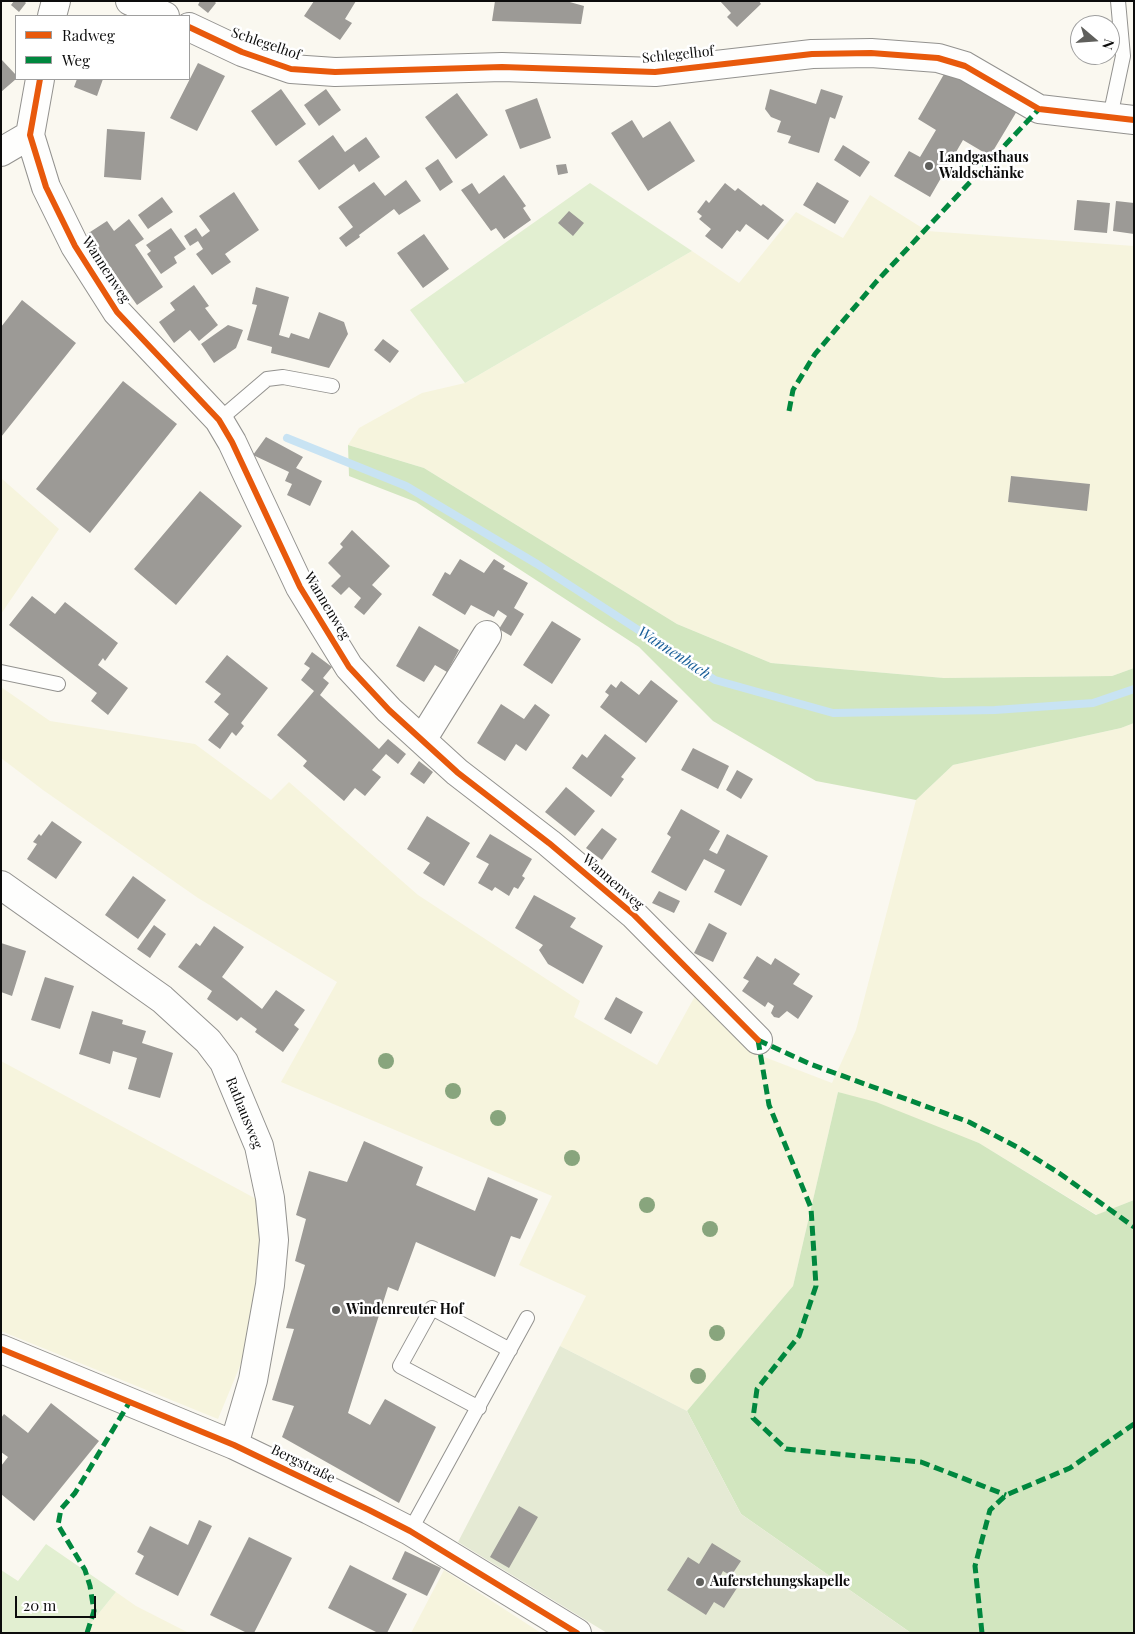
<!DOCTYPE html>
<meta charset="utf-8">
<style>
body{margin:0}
#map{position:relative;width:1135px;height:1634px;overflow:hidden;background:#faf8f0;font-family:"Playfair Display",serif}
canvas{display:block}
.frame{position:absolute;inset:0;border:2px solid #0c0c0c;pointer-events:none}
.legend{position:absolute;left:15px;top:15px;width:175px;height:65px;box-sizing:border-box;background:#fff;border:1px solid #9e9e9e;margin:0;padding:6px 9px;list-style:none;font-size:15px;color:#0c0c0c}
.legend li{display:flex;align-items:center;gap:10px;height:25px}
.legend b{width:25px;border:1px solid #9e9e9e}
.north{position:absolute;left:1070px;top:15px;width:50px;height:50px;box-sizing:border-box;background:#fff;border:1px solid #9e9e9e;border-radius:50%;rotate:108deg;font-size:14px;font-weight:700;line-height:20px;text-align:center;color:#0c0c0c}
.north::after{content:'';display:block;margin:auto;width:18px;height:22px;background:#5f5f5c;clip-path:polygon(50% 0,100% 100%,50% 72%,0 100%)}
.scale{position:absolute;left:15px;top:1596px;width:81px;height:22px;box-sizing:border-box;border:2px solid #0c0c0c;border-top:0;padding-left:6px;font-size:15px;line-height:18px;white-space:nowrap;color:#0c0c0c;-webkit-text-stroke:4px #fff;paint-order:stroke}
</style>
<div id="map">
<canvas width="1135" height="1634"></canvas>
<div class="frame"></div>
<ul class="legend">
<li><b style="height:6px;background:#e8590c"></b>Radweg</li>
<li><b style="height:6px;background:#00873e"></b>Weg</li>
</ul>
<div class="north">N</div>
<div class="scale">20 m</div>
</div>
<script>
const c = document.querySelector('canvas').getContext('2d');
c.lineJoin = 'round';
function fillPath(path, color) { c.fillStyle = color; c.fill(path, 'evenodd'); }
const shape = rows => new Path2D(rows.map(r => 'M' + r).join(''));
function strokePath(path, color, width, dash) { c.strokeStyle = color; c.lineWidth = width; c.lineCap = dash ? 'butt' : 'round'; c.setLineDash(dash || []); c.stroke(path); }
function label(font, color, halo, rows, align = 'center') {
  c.font = font + ' "Playfair Display",serif'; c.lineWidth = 5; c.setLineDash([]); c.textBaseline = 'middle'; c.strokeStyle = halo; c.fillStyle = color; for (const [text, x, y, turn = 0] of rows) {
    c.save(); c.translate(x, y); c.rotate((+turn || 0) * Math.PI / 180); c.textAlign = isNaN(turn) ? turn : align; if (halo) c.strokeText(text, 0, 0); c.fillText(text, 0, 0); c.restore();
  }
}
const farmland = shape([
 [870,195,927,231,1134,246,1134,668,1112,676,944,678,771,663,677,624,424,468,348,445,359,428,422,393,465,383,692,251,739,283,796,212,843,238],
 [1011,476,1089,484,1086,511,1009,502],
 [1,478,59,529,1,614],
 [1,687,50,721,195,744,271,800,289,782,418,895,580,1001,574,1017,657,1065,695,996,754,1053,832,1083,856,1030,916,800,953,765,1121,728,1134,723,1134,1200,1097,1215,979,1143,838,1092,793,1286,687,1411,560,1346,586,1296,519,1265,552,1196,281,1082,337,982,198,898,43,790,1,758],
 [1,1061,260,1201,264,1257,254,1332,218,1419,1,1331],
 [444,1570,541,1633,411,1633],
 [116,1592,136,1606,189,1633,83,1633]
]);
const green = shape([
 [590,183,692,251,465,383,410,310],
 [46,1544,116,1592,83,1633,1,1633,1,1570,18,1581]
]);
const forest = shape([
 [348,445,424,468,677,624,771,663,944,678,1112,676,1134,668,1134,723,1121,728,953,765,916,800,816,781,713,721,639,647,416,502,349,476],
 [838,1092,876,1102,979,1143,1096,1215,1134,1200,1134,1633,911,1633,741,1514,687,1411,793,1286]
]);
const cemetery = shape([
 [560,1346,687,1411,741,1514,911,1633,607,1633,458,1542]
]);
const stream = shape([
 [287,438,406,486,537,564,715,680,833,713,995,710,1093,703,1134,689]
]);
const building = shape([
 [14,1,24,1,26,3,19,12,11,5],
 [200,1,214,1,216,3,208,13,198,5],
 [314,1,356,1,345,19,352,23,340,40,304,16],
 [495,1,566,1,584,6,581,24,492,21],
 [720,1,759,1,761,4,737,27,727,17,731,13],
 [1,59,16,75,16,79,1,92],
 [198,63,225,76,197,131,170,118],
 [947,69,1017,111,990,156,963,140,930,197,894,176,909,151,920,157,936,130,918,119],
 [77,79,103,79,97,96,74,87],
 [281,89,306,124,276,146,251,111],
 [326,89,341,110,319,126,304,105],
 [770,89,816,104,821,89,843,96,835,119,830,117,819,153,788,143,791,136,777,132,781,121,771,117,765,109],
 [457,93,488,135,456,159,425,117],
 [537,98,551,138,520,149,505,110],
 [632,120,643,138,670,121,695,161,648,191,611,133],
 [107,129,145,132,141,180,104,177],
 [333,135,345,152,366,137,380,157,359,172,354,164,319,190,298,161],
 [843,145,870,162,860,177,834,160],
 [438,159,453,182,440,191,425,168],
 [566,164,568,173,558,175,556,165],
 [504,175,526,206,523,208,531,220,504,239,496,228,491,231,461,190,472,183,479,194],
 [406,180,421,201,399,215,394,209,359,235,360,237,346,247,339,238,353,227,338,207,374,182,385,196],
 [817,182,849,201,835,224,803,205],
 [725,183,735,191,738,188,761,206,763,204,784,220,768,240,746,224,740,232,737,230,722,249,705,236,711,229,699,219,702,216,697,212,706,200,709,203],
 [234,192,259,230,225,254,231,262,212,275,196,254,203,249,198,241,190,246,184,236,196,228,202,237,210,231,199,216],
 [162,197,173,212,148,229,138,215],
 [1077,200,1110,203,1107,233,1074,230],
 [1116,201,1134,203,1134,234,1113,231],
 [569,211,584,223,573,236,558,223],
 [129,219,144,239,135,245,163,287,137,305,87,234,107,221,114,231],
 [171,228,186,249,174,257,177,263,161,274,147,254,151,251,146,245],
 [424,234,449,269,423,288,397,253],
 [194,285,209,306,205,308,218,325,199,341,190,330,174,343,159,322,175,310,170,303],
 [256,287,289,297,279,335,289,338,291,333,309,339,319,312,344,322,348,334,329,368,271,353,272,347,247,340,257,305,252,304],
 [22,300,76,343,1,437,1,327],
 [228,325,243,330,236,348,214,363,201,344],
 [383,339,399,351,390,363,374,350],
 [123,381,177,424,90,533,36,489],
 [266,437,303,457,296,468,322,481,310,506,287,495,292,484,285,481,289,472,253,455],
 [1011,476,1090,484,1087,511,1008,502],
 [200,491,242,526,176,605,134,569],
 [352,530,390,566,372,585,382,594,364,615,354,607,361,598,349,587,341,595,331,586,341,576,328,563,343,547,340,544],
 [460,559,484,573,494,559,505,566,503,569,528,583,514,608,524,614,511,636,499,629,507,616,498,610,494,617,471,605,465,615,432,595,445,572,450,575],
 [32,596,55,614,65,602,118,643,105,661,103,658,98,665,128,688,108,715,91,701,97,693,9,625],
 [552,621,581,639,552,684,523,665],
 [419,626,459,650,447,672,435,665,424,682,396,666],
 [312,652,332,667,323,678,329,683,320,695,379,749,388,739,406,754,398,764,386,754,372,770,381,777,365,796,355,788,344,801,303,766,307,761,277,735,314,691,301,680,310,668,304,664],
 [227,655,268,688,241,723,244,726,236,736,232,732,220,749,208,740,229,714,214,702,221,694,205,682],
 [651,680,678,701,646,743,600,707,609,695,605,692,611,684,616,688,621,681,639,695],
 [501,704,524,719,535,704,550,715,526,751,516,744,505,761,477,743],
 [605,734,636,758,621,777,624,779,611,797,572,768,582,754,587,758],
 [693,748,729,766,718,789,681,770],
 [419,761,433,772,424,784,410,774],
 [737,770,753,779,741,799,726,790],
 [566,787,595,811,575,836,545,812],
 [681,809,720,831,709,850,717,854,727,834,768,856,741,906,714,892,725,870,704,859,686,891,651,872,671,837,667,834],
 [427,816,470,843,444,886,423,873,430,863,407,849],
 [52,821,82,842,56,879,27,859,37,844,33,842,39,834,41,836],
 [602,828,617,839,602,860,586,848],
 [490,834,532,859,522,876,525,878,518,889,514,887,509,896,495,887,492,891,478,883,489,864,476,857],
 [133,876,166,900,138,939,105,915],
 [659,891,680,901,674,913,652,903],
 [534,895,576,918,570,927,603,946,583,984,548,964,539,950,543,945,515,928],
 [709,923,727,933,713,962,694,953],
 [154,925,166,934,150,958,137,949],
 [214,926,244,947,222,977,262,1009,276,990,305,1010,294,1025,299,1029,283,1052,255,1032,257,1029,241,1017,237,1021,207,999,212,991,178,967,196,943,200,946],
 [1,943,26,951,12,996,1,992],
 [757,956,771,965,775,958,800,974,793,984,813,996,798,1019,787,1011,779,1018,774,1017,771,1013,774,1006,768,1002,765,1007,742,991,749,981,743,978],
 [45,977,74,986,60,1029,31,1020],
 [616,997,643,1012,631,1034,604,1019],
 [92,1011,123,1020,122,1024,146,1031,142,1043,173,1053,160,1098,128,1089,137,1058,113,1051,110,1064,79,1054],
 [364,1141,423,1167,416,1185,475,1211,488,1177,538,1199,520,1239,511,1236,495,1277,416,1242,398,1291,388,1287,348,1413,370,1425,385,1399,436,1427,399,1503,282,1437,294,1406,272,1400,294,1329,286,1328,305,1265,295,1261,306,1219,296,1215,309,1171,347,1182],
 [51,1403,99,1441,34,1521,1,1494,1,1466,8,1457,1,1452,1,1418,4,1414,28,1433],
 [519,1506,538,1517,509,1568,490,1557],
 [199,1520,212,1526,178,1596,135,1574,144,1556,137,1552,150,1526,188,1545],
 [249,1537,292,1558,254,1633,247,1633,210,1615],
 [712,1543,741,1561,731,1576,723,1571,720,1577,737,1588,724,1608,714,1602,706,1615,667,1590,688,1557,699,1564],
 [405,1551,441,1568,427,1596,392,1579],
 [350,1565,407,1594,387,1633,378,1633,328,1608]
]);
const lane = shape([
 [1110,117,1123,56,1118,1],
 [219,420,267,379,283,377,332,386],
 [1,672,58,684],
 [479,1408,400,1366,432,1308,510,1350],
 [410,1531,527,1318]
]);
const street = shape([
 [130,1,165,16],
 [52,16,56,1],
 [189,27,242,52,291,69,335,72,502,67,655,72,812,54,871,53,938,58,965,66,1039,109,1134,120],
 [40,79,30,135,46,187,75,246,117,312,219,420,232,442,300,587,349,667,389,710,457,772,549,843,633,914,758,1040],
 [1,152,30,135],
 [422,740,487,635],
 [1,885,162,999,208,1041,224,1062,259,1146,270,1198,274,1240,270,1285,253,1380,234,1445],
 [1,1349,234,1445,369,1510,410,1531,577,1633]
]);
const quiet = shape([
 [789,411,793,390,815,354,876,282,1039,109],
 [758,1040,769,1105,811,1208,816,1286,799,1336,757,1389,753,1418,786,1449,921,1462,1006,1495],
 [758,1040,810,1064,969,1122,1019,1148,1059,1173,1134,1227],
 [87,1633,94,1611,90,1586,85,1570,58,1525,61,1509,75,1493,129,1403],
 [982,1633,975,1566,990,1510,1006,1495,1070,1468,1134,1424]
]);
const cycleway = shape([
 [189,27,242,52,291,69,335,72,502,67,655,72,812,54,871,53,938,58,965,66,1039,109,1134,120],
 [40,79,30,135,46,187,75,246,117,312,219,420,232,442,300,587,349,667,389,710,457,772,549,843,633,914,758,1040],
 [1,1349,234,1445,369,1510,410,1531,577,1633]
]);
const trees = [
 [386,1061],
 [453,1091],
 [498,1118],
 [572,1158],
 [647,1205],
 [710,1229],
 [717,1333],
 [698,1376]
];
const markers = [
 [929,166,5,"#5f5f5c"],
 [336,1310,5,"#5f5f5c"],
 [700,1582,5,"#5f5f5c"]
];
const streetNames = [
 ["Schlegelhof",266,44,19],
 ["Schlegelhof",678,55,-6],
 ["Wannenweg",106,270,57],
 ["Wannenweg",327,606,59],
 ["Wannenweg",613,882,41],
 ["Rathausweg",244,1113,68],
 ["Bergstraße",303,1464,26]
];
const poiNames = [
 ["Landgasthaus",939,158],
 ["Waldschänke",939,174],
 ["Windenreuter Hof",346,1310],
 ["Auferstehungskapelle",710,1582]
];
const waterNames = [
 ["Wannenbach",674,653,33]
];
fillPath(farmland, '#f6f4dd');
fillPath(green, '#e2efd1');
fillPath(forest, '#d2e6bf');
fillPath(cemetery, '#e5ead4');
strokePath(stream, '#c8e3f3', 8);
fillPath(building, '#9c9a96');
strokePath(lane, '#93928f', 16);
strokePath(street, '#93928f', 30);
strokePath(lane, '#fefefd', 14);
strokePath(street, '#fefefd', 28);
strokePath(quiet, '#00873e', 5, [10, 5]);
strokePath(cycleway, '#e8590c', 6);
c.fillStyle = '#88a57d';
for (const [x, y] of trees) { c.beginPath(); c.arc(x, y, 8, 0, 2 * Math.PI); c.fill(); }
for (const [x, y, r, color] of markers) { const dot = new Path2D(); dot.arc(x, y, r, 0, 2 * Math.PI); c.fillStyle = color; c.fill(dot); strokePath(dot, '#fff', 2); }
label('14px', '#0c0c0c', '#fff', streetNames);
label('bold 14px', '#0c0c0c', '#fff', poiNames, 'left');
label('italic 15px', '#1a5f99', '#fff', waterNames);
</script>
